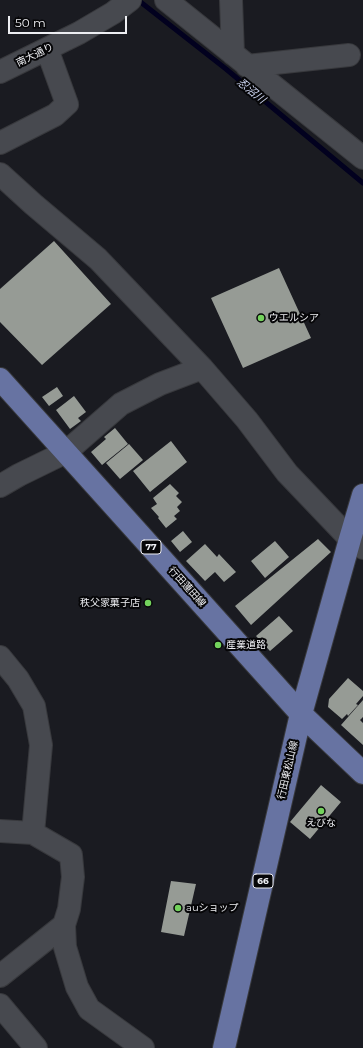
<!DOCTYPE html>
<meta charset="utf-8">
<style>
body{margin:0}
#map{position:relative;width:363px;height:1048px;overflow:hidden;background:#1a1b21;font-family:Montserrat,sans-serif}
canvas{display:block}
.scale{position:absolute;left:8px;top:16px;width:119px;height:18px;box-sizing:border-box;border:2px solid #edeef2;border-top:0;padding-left:5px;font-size:12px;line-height:14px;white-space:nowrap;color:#edeef2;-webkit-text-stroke:3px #060608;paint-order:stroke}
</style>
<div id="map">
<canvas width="363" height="1048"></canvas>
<div class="scale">50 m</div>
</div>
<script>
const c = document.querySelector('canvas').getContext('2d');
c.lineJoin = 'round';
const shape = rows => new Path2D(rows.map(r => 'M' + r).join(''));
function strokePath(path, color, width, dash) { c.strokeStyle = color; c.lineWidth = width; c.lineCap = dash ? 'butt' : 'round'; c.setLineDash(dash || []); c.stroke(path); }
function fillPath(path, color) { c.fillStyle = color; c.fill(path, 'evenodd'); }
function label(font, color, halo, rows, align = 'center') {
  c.font = font + ' Montserrat,"Noto Sans JP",sans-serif'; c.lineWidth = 4; c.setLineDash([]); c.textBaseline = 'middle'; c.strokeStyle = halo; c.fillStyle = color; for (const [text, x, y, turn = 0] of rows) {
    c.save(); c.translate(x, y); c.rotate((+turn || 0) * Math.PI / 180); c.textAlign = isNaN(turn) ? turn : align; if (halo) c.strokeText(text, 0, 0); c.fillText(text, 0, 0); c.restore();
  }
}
const stream = shape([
 [138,0,226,69,363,183]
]);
const building = shape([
 [54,241,111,304,42,365,0,322,0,289],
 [279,268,311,338,243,368,211,298],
 [57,387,63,396,49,406,42,397],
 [74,396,86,412,78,418,81,421,70,429,56,410],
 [115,428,128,444,102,465,91,452,106,439,104,437],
 [171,441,187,462,150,492,133,471],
 [129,444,143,460,120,479,106,463],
 [170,484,179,493,176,496,182,502,177,507,180,511,174,516,177,519,166,528,158,518,159,517,151,508,157,504,153,498],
 [183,531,192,542,180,552,171,541],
 [318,539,331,552,251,625,235,606],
 [275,541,289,557,265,578,251,561],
 [205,544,217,557,219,554,236,572,224,582,215,572,205,581,186,561],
 [279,616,293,631,270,651,256,636],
 [348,678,363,691,363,696,356,704,358,705,348,716,347,714,342,719,328,707,329,699],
 [363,700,363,717,360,720,363,723,363,745,341,725],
 [321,785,341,802,310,839,290,822],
 [171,881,196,884,184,936,161,932]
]);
const minor = shape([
 [166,0,363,158],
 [231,0,233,54],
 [247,66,349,55],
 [0,72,79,33,113,13,130,0],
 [0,143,55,115,67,104,47,49],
 [0,174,33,204,98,259,202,368,247,420,287,473,350,539,363,548],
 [0,486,19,475,66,452,121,404,160,384,202,368],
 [0,657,18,679,34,706,41,745,33,833,71,855,73,877,69,909,64,925,0,976],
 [0,831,33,833],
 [64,925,65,947,77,987,89,1009,143,1048],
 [0,1005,36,1048]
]);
const major = shape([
 [0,379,301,714,363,773],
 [224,1048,301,714,350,539,363,495]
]);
const markers = [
 [261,318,4,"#73d25c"],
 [148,603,4,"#73d25c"],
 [218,645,4,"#73d25c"],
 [321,811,4,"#73d25c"],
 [178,908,4,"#73d25c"]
];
const shields = [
 [151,547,20],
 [263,881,20]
];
const shieldNames = [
 ["77",151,547],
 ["66",263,881]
];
const streetNames = [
 ["南大通り",35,55,-26],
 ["行田蓮田線",187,587,48],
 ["行田東松山線",288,770,-77]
];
const poiNames = [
 ["ウエルシア",269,318],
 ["秩父家菓子店",140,603,"right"],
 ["産業道路",226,645],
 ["えびな",321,823,"center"],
 ["auショップ",186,908]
];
const waterNames = [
 ["忍沼川",251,91,39]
];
strokePath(stream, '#02011f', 5);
fillPath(building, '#969b95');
strokePath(minor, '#38393d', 24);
strokePath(major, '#38393d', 24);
strokePath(minor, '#47494f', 22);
strokePath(major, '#6773a2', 22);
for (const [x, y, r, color] of markers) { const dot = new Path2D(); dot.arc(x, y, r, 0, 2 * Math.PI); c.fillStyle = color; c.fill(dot); strokePath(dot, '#060608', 1.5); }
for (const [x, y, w] of shields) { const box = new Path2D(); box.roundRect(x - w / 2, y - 7, w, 14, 3); c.fillStyle = '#060608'; c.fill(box); strokePath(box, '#edeef2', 1); }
label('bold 9px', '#edeef2', null, shieldNames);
label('10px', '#edeef2', '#060608', streetNames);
label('10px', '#edeef2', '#060608', poiNames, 'left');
label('italic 11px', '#cfd7f3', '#060608', waterNames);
</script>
